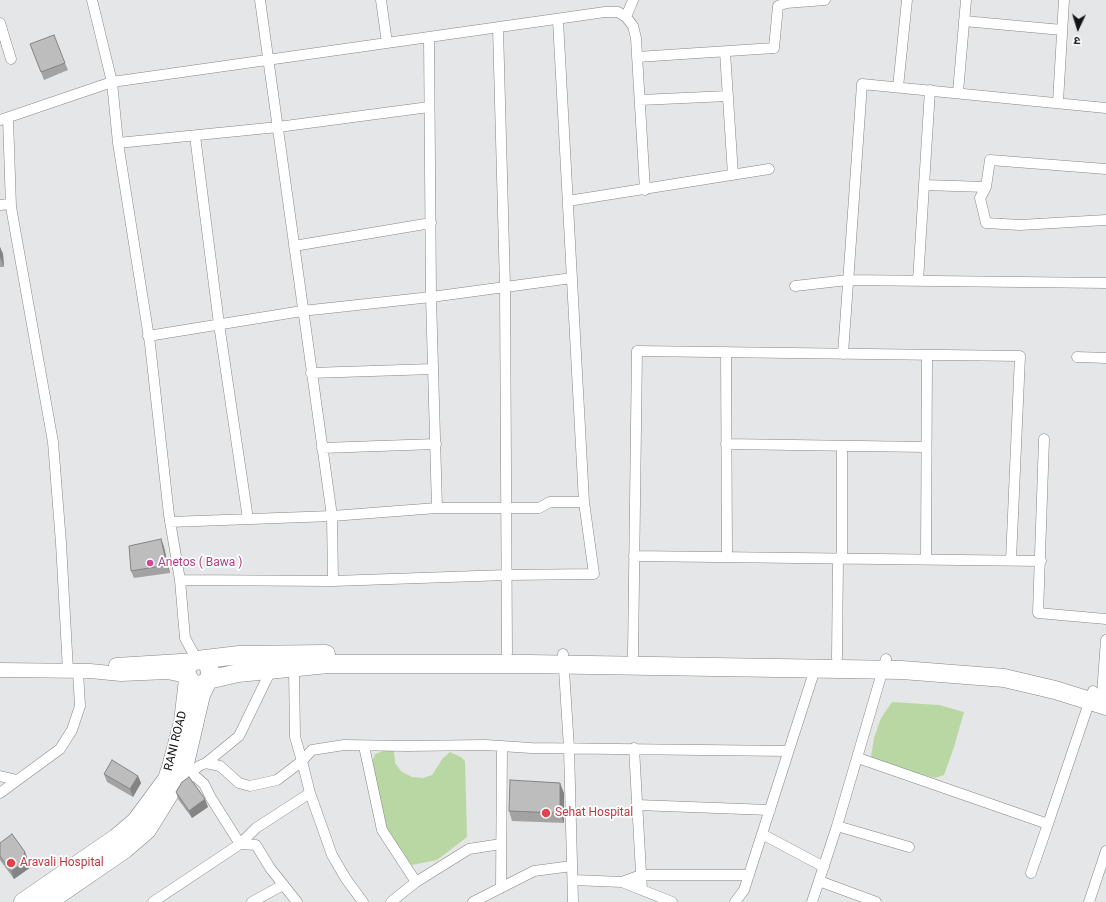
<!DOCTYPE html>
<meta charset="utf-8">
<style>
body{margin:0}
#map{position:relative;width:1106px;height:902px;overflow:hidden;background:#e5e6e7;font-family:Roboto,"Noto Sans Devanagari",sans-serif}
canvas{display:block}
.north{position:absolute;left:1058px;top:8px;width:40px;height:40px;-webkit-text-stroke:3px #fff;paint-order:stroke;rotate:184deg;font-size:11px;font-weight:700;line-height:16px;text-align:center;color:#141415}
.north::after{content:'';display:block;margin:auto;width:14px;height:18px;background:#141415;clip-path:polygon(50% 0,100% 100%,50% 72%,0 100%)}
</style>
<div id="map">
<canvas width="1106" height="902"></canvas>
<div class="north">उ</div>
</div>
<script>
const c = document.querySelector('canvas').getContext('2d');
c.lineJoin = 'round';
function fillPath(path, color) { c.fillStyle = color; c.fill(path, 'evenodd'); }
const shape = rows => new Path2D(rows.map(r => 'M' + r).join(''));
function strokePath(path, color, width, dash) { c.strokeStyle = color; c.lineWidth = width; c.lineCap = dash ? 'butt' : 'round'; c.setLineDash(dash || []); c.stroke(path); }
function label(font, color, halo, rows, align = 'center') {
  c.font = font + ' Roboto,sans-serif'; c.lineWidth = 3.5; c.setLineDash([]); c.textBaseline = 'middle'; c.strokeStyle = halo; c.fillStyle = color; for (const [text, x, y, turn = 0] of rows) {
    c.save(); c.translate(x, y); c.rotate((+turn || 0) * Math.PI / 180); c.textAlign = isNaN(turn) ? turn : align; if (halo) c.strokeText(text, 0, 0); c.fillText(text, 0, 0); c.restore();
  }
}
const green = shape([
 [892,702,939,705,964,712,954,747,944,775,935,778,884,765,871,757,874,738,881,718],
 [384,751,394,751,395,763,402,772,412,777,423,778,432,775,443,758,450,752,461,757,465,761,467,837,437,860,412,865,397,850,387,834,372,778,373,760,375,754]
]);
const street = shape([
 [92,0,112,82,118,143,150,344,169,515,180,580,185,638,197,660],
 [260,0,332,516,333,581],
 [381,0,387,43],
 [626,17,633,0],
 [964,21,1062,30],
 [0,23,11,59],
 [498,28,505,286,507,653],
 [429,37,431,297,437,508],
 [725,52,733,175],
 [637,57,774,48,778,6,786,3,825,0],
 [898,87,907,0],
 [958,92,966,0],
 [640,100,728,96],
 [1058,102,1064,0],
 [8,118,11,207,53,442,61,543,68,671],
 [0,120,112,82,605,12,618,12,626,17,633,26,636,38,645,190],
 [195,136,219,324,248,519],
 [118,143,278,127,429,107],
 [924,185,986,187,990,160,1106,169],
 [986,187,980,198,986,223,1020,225,1106,220],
 [568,201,769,169],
 [0,205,11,204],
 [294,246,431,223],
 [918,281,930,90],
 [795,286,848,280,1106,283],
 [148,336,302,311,431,297,572,278],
 [726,352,727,557],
 [843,354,862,84,1106,108],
 [1077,357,1106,358],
 [311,373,433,369],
 [1044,439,1038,613,1106,619],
 [726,444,926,447],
 [322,448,436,444],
 [170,522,332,516,437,508,539,508,550,502,584,502],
 [634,556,1041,561],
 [842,558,842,446],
 [926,559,927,355],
 [180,580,333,581,507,575,594,574,584,502,558,20],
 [563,654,569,748,573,902],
 [633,655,637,351,1020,356,1011,560],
 [837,658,838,558],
 [1102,694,1106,640],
 [364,746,382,830,416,882],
 [634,748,642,890],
 [858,758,1048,824,1031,873],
 [206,763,239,736,271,670],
 [183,772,193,771,199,766,206,763,220,766,239,783,250,786,277,780,302,761,295,737,294,668],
 [185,773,196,777,204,784,211,798,240,844,256,845,270,868,297,902],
 [0,776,17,780],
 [0,793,60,749,72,730,80,706,78,671],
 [310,793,332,855,346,879,363,902],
 [637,805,770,810],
 [1048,824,1093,691],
 [837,826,909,847],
 [762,834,824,867],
 [573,880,622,882,672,902],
 [819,881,876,902],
 [622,882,641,875,749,875],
 [501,888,502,746],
 [153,902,240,844,256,828,310,793,302,761,312,750,344,745,408,746,485,745,531,748,788,751],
 [252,902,283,885],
 [391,902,416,882,469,849,501,844],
 [473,902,534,871,572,866],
 [735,902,744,890,815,669],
 [812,902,837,826,886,659],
 [1089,902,1106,851]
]);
const secondary = shape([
 [116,665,197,660],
 [0,670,90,671,121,674,167,672,182,675,188,679]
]);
const highway = shape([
 [197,660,205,661,208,665,211,675,208,680,203,684,198,685,192,683,186,674,187,668,191,663,197,660,239,655,326,654],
 [23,902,116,838,136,821,167,779,171,767,183,722,188,679],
 [48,902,125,849,147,830,183,772,201,695,208,680,238,673,328,664,528,664,902,670,1004,678,1055,690,1106,706]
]);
const wall = shape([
 [30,44,65,63,68,70,44,80],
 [0,247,3,254,4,267,0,267],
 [161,539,164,547,170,573,134,578,131,571],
 [104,774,138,776,141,783,133,797,107,782],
 [176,792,208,807,192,818,178,799],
 [564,793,564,823,512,821,509,811],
 [0,843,25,852,31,867,14,879,0,860]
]);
const shadedWall = shape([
 [0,247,3,254,4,267,0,257],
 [161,539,164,547,170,573,167,565],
 [138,776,141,783,133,797,130,789],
 [560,783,564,793,564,823,560,813],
 [205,799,208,807,192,818,189,811],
 [25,852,28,860,24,853],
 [28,860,31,867,14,879,11,871]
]);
const building = shape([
 [54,35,65,63,41,72,30,44,54,35],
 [161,539,167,565,131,571,129,546,161,539],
 [112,760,138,776,130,789,104,774,112,760],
 [189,777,205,799,189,811,176,792,182,782,189,777],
 [510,780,560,783,560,813,509,811,510,780],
 [12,834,25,852,24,853,28,860,11,871,0,856,0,843,12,834]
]);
const markers = [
 [150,563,4,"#d1479c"],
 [546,813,5,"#e0444e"],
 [11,863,5,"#e0444e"]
];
const hotelNames = [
 ["Anetos ( Bawa )",158,563]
];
const streetNames = [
 ["RANI ROAD",176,741,-76]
];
const healthNames = [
 ["Sehat Hospital",555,813],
 ["Aravali Hospital",20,863]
];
fillPath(green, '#b8d7a3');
strokePath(street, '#858687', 11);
strokePath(secondary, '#858687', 15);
strokePath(highway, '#858687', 19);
strokePath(street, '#fff', 10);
strokePath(secondary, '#fff', 14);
strokePath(highway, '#fff', 18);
fillPath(wall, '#a3a3a3');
fillPath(shadedWall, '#848485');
fillPath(building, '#bdbdbe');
strokePath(building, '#848485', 1);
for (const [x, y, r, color] of markers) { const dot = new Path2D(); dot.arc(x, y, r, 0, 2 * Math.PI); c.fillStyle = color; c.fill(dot); strokePath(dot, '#fff', 1.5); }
label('12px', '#b23c85', '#fff', hotelNames, 'left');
label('12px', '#141415', '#fff', streetNames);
label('12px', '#be3a42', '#fff', healthNames, 'left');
</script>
